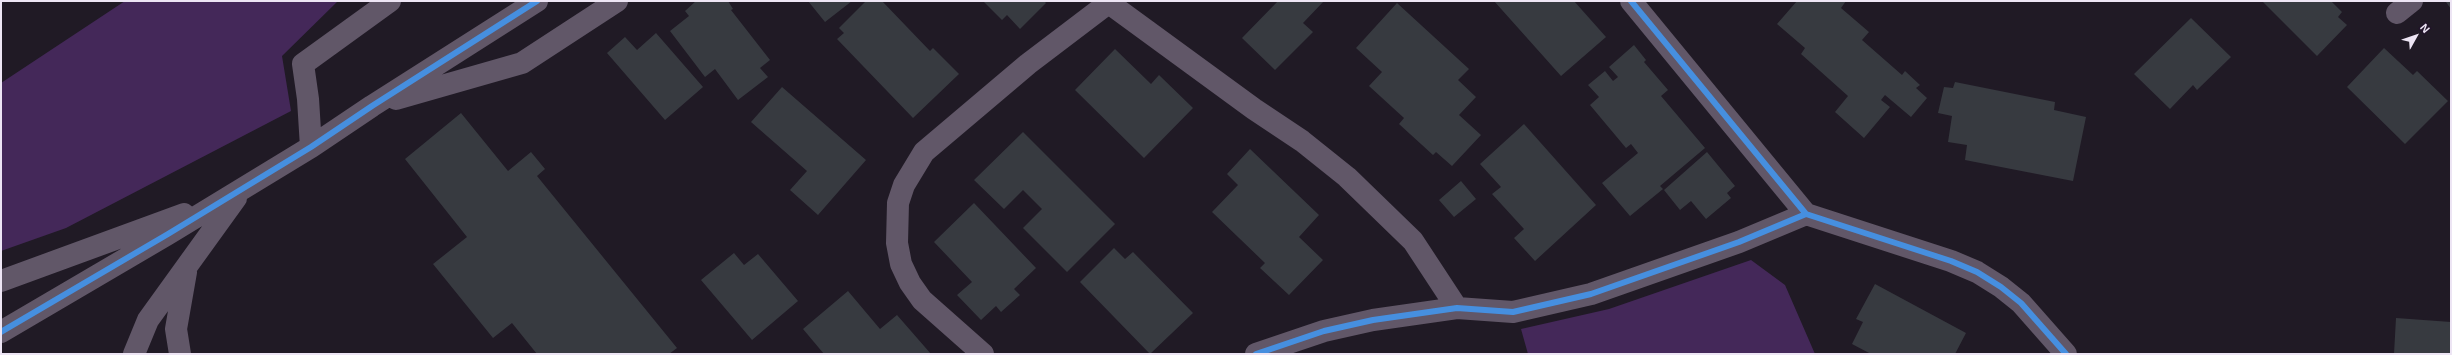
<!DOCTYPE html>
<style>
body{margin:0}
#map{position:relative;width:2452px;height:355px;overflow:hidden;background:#201a25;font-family:Helvetica,sans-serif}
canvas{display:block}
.frame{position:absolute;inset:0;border:2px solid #ede5f4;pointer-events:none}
.north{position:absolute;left:2396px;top:16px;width:40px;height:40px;-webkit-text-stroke:3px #21152a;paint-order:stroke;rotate:50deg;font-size:11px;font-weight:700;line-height:16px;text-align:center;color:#ede5f4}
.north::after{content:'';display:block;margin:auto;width:14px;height:18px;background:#ede5f4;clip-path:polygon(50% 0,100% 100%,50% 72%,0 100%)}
</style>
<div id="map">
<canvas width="2452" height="355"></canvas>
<div class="frame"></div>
<div class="north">N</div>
</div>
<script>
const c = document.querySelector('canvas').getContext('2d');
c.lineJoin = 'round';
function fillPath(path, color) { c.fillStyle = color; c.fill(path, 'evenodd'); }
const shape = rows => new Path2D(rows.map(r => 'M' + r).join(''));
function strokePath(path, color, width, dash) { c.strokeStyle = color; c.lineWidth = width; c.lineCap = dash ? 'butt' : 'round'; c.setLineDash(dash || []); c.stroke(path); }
const green = shape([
 [125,1,338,1,282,56,291,111,66,228,1,251,1,83],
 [1751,260,1785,285,1815,354,1528,354,1521,329,1609,309]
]);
const building = shape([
 [696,1,728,1,733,9,731,10,770,60,760,68,768,77,738,100,715,69,705,77,670,31,689,16,685,11],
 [808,1,852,1,825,22],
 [866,1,882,1,930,51,933,48,959,74,913,118,837,39,844,33,839,28],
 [983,1,1044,1,1046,3,1020,29,1007,15,1002,20],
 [1278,1,1324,1,1303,23,1313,32,1275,70,1242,38],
 [1494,1,1574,1,1606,37,1561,76],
 [1797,1,1846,1,1841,8,1869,32,1862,40,1902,75,1905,71,1920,85,1916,88,1927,98,1911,117,1885,95,1881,100,1890,107,1864,138,1835,112,1848,96,1801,54,1805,48,1777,24],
 [2262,1,2331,1,2342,12,2338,17,2347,25,2317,56],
 [2447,1,2451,1,2451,9,2446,2],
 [1397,3,1469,69,1458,80,1476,97,1459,115,1481,135,1452,166,1436,152,1433,155,1399,124,1404,118,1369,86,1382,72,1356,48],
 [2191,18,2231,57,2197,90,2193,85,2170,109,2134,74],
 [656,33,703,87,665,120,607,53,625,37,637,50],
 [1634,45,1646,60,1644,62,1668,90,1661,96,1705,148,1660,186,1663,189,1630,216,1602,183,1638,153,1631,144,1626,148,1590,105,1599,97,1588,85,1605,71,1613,81,1618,77,1609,67],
 [2384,48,2413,75,2417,71,2448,101,2405,144,2347,87],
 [1115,49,1151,84,1159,75,1193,108,1144,158,1075,90],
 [1955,82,2055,102,2054,110,2086,117,2073,181,1965,160,1967,145,1948,142,1952,116,1938,113,1944,87,1953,88],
 [782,87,866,160,818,215,790,190,807,171,751,122],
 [461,113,508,171,531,152,545,169,537,176,677,348,669,354,537,354,512,323,493,338,433,264,467,237,405,159],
 [1524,124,1596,205,1535,261,1514,238,1524,229,1492,194,1501,187,1480,164],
 [1023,132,1115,224,1067,272,1023,228,1042,209,1023,190,1004,209,974,180],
 [1250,149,1319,215,1299,237,1323,260,1289,295,1260,268,1265,263,1212,212,1238,185,1227,174],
 [1707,152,1735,186,1727,193,1731,198,1706,219,1691,201,1680,210,1664,190],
 [1461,181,1476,199,1454,217,1439,200],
 [974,203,1036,268,1014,289,1020,295,1001,312,996,306,981,320,957,295,972,282,934,242],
 [1114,248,1125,259,1133,252,1193,313,1150,354,1080,282],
 [734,253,744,265,758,254,798,301,752,340,701,280],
 [1875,284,1966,333,1955,354,1871,354,1852,344,1863,322,1856,319],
 [848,291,880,329,897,315,931,354,824,354,803,329],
 [2396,318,2451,322,2451,354,2394,354]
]);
const minor = shape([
 [1631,1,1806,214,1951,261,1977,272,2001,287,2021,303,2066,354],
 [1109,3,1254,109,1302,141,1347,177,1413,241,1457,308],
 [2397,13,2412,1],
 [396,99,522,63,617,1],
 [311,147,308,99,303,64,390,1],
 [1,281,184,214],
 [1,332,168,234,311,147,372,106,537,1],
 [134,354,148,320,236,198],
 [180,354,176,329,186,272],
 [983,354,922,300,910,283,901,264,897,243,898,203,904,185,924,152,1028,64,1111,1],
 [1256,354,1324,331,1373,320,1457,308,1513,312,1591,294,1739,242,1806,214]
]);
const cycleway = shape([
 [1631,1,1806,214,1951,261,1977,272,2001,287,2021,303,2066,354],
 [1,332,168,234,311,147,372,106,537,1],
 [1256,354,1324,331,1373,320,1457,308,1513,312,1591,294,1739,242,1806,214]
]);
fillPath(green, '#442859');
fillPath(building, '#373a40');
strokePath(minor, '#615768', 22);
strokePath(cycleway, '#468fdf', 6);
</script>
